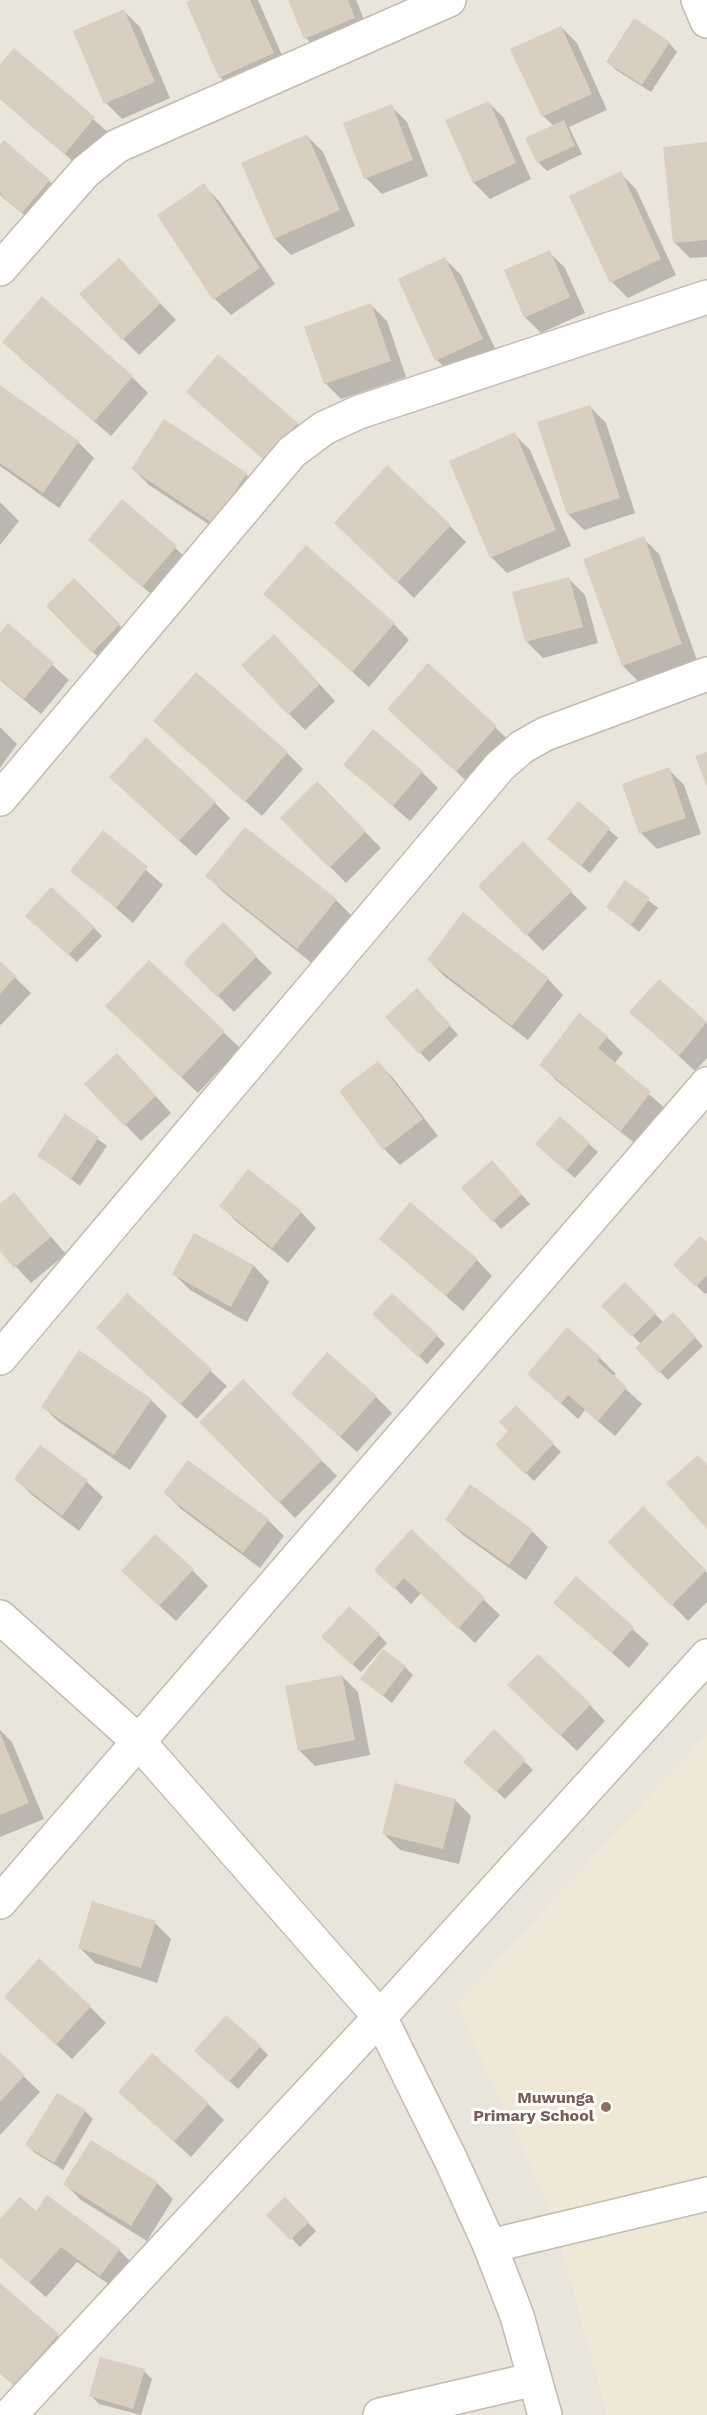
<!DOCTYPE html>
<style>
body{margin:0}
canvas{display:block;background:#f6f3ec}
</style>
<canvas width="707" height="2415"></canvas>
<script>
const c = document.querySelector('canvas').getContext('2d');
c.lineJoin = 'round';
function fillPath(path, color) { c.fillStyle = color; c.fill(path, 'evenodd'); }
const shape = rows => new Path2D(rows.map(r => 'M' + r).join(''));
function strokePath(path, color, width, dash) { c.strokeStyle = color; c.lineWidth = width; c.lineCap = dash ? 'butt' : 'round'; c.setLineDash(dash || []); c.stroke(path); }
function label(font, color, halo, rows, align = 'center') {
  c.font = font + ' "Work Sans",sans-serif'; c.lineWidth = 6; c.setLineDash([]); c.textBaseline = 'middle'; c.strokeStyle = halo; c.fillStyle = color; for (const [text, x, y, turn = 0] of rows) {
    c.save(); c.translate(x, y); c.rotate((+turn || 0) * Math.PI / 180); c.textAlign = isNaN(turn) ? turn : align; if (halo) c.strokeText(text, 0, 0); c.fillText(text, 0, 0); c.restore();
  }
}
const residential = shape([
 [0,0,707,0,707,1735,457,2005,551,2208,608,2415,0,2415]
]);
const education = shape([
 [707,1735,707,2415,608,2415,551,2208,457,2005]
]);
const shadow = shape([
 [194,0,258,0,288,69,236,93,220,77],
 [290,0,356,0,370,34,322,54,306,38],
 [124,11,140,27,170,98,122,119,106,103,75,32],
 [561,27,577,43,607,110,569,127,582,154,547,171,539,163,527,138,554,126,543,116],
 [669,43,677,52,651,92,616,70,608,61],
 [14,50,110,134,81,168,0,99,0,66],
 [488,102,504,118,531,179,490,199,474,183,447,121],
 [391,106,407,122,428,176,382,194,366,178],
 [307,136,323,152,355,226,291,255,275,239,243,163],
 [707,144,707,257,690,258,674,242],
 [0,147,49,181,65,197,39,227,0,195],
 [620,173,636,189,676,275,628,298,612,282],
 [203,185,219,201,275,284,231,315,215,299,159,216],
 [549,252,565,268,585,313,541,333,525,317],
 [445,259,461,275,498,355,453,376,437,360],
 [134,276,176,320,139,355,123,339],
 [371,305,387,321,406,377,341,399,325,383],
 [20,358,132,377,148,393,111,436],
 [0,387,78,442,94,458,59,508,0,466],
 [188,392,297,424,312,440,281,475],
 [590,407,606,423,635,513,584,530,568,514],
 [514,434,530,450,571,546,507,573,491,557],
 [133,469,246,474,262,490,231,539,149,485],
 [122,501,192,563,159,601,90,540],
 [0,502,19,521,0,545],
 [450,526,466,542,414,598,352,538],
 [643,538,659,554,697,660,639,682,623,666],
 [569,579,585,595,598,643,543,658,527,642,514,594],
 [74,580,135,641,109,668,48,606],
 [266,594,394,624,409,640,369,687],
 [8,625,69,680,41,714,0,680,0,635],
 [290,652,335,701,305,730,289,714],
 [428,665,512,743,473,787,405,725],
 [155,721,287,753,303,769,262,816],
 [0,727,17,744,0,768],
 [345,765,422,772,438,788,410,821],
 [668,769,684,785,701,834,657,849,641,833],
 [317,783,381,848,346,883,282,818],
 [127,793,215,803,230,818,196,856],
 [578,803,618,838,590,873,557,847],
 [103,832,163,885,133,923,72,870],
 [523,844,587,908,543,951,480,886],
 [207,876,336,900,352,916,313,964,223,892],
 [625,882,658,908,639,932,608,907],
 [35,924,94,928,102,936,77,962],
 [223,924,272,973,234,1012,185,963],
 [429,960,548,979,563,995,528,1040,444,976],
 [149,962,240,1048,198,1093,123,1022],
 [0,963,31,993,1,1025,0,1024],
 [659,981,707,1024,707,1058,695,1071,631,1012],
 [425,998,458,1035,429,1062,387,1017],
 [607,1037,623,1053,614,1064,666,1109,637,1145,557,1081,541,1065],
 [378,1063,394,1079,438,1136,400,1165,384,1149],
 [133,1071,171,1113,141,1141,86,1084],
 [66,1116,107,1146,80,1186,39,1155],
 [560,1118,598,1152,575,1178,545,1152],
 [500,1170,530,1204,501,1229,464,1188],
 [14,1194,66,1254,31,1283,0,1249,0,1206],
 [221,1206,301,1212,316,1228,288,1263,237,1222],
 [195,1235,254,1266,269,1282,247,1322,190,1290,174,1274],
 [381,1239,477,1260,492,1276,463,1311],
 [707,1244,707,1293,705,1294,675,1265],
 [625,1284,664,1323,681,1323,703,1346,668,1380,637,1348,641,1344,603,1306],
 [127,1296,227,1386,197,1419,114,1344],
 [382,1322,437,1336,445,1344,427,1364],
 [600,1358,616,1374,613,1377,642,1404,615,1436,585,1410,578,1419,529,1374],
 [243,1381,337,1476,295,1518,201,1422],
 [376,1397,392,1413,357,1452,309,1409],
 [151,1400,167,1416,130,1470,59,1422,43,1407],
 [516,1407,561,1452,534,1481,497,1444,510,1431],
 [41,1447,87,1482,103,1497,79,1531,32,1495,16,1479],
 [470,1486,532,1531,548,1547,526,1580,463,1535,447,1520],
 [165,1493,268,1520,284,1536,260,1568,181,1509],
 [643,1508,707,1573,707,1602,688,1621,610,1542],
 [411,1532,500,1615,475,1643,421,1593,411,1604,376,1570],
 [192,1570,208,1586,176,1621,139,1587],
 [576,1578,649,1644,629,1668,555,1603],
 [379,1635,387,1643,361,1672,331,1645],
 [405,1667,413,1675,392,1703,362,1679],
 [342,1676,358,1692,370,1755,315,1766,299,1750],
 [525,1701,590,1705,605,1721,577,1751],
 [0,1730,12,1742,44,1819,0,1837],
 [494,1731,533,1770,505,1799,465,1762],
 [455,1800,471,1816,459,1864,400,1850,384,1834],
 [155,1923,171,1939,157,1983,95,1963,79,1947],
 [90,2007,106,2023,72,2059,22,2013],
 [260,2047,268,2055,238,2089,205,2059],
 [0,2054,40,2092,0,2135],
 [120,2092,208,2104,224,2120,191,2157],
 [85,2111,93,2119,63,2170,35,2153,27,2145],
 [157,2183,173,2199,147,2241,81,2200,65,2184],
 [285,2199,316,2231,300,2247,269,2215],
 [36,2213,119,2250,135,2266,117,2290,77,2262,46,2297,0,2257,0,2221],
 [0,2285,74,2351,31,2400,0,2373],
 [144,2371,152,2379,141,2415,99,2404,91,2396]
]);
const building = shape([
 [191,0,250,0,274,53,219,78,186,2],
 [288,0,348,0,355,18,304,39],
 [124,9,155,82,104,104,73,31],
 [634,18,670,42,642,85,606,62],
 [561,26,592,94,542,117,510,49],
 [14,48,95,117,65,154,0,99,0,64],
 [489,101,516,163,473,183,445,120],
 [392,104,413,160,364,179,343,123],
 [564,120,575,146,537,163,525,138],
 [307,134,340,210,274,239,241,163],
 [4,140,50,180,22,213,0,194,0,145],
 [707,142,707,240,673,243,663,147],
 [621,171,661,259,610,283,569,196],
 [204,183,260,268,213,300,157,215],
 [550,250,570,297,524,318,504,270],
 [445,257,483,339,435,361,398,279],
 [119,258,161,303,122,340,79,294],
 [42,296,133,376,94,422,2,342],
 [371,303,391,361,324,384,304,327],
 [218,354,298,423,264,460,186,392],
 [0,385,79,441,43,493,0,463],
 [590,405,620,498,567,515,537,422],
 [164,419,247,473,214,524,131,469],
 [515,432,556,530,490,558,449,461],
 [387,465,451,525,397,583,334,523],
 [122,499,177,546,142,587,88,540],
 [644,536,682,644,622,666,583,559],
 [306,545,395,623,352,672,263,594],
 [569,577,583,627,525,642,512,592],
 [74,578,120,624,92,653,46,606],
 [8,623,54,663,24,699,0,679,0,633],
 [274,634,320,684,288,715,241,665],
 [428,663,497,726,456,772,387,709],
 [196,672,288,752,245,802,153,721],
 [373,729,423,771,393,806,343,765],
 [146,737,216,802,179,841,109,777],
 [707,752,707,787,695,756],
 [669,767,686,818,639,834,622,784],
 [317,781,366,831,329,868,280,818],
 [578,801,610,828,581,866,547,839],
 [245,827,337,899,297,949,205,876],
 [103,830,148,867,116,908,70,871],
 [523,841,572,891,526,936,478,886],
 [625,880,650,898,631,925,606,907],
 [51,887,95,927,68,955,25,916],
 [463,912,549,978,512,1026,427,960],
 [223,922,257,956,217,997,183,963],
 [149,960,225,1031,181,1078,105,1006],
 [0,961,16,976,0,994],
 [659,979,707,1022,679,1056,629,1012],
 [417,988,451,1025,419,1054,385,1017],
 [579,1013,608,1036,598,1048,651,1092,621,1131,539,1065],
 [117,1053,156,1096,124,1126,84,1084],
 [378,1061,423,1119,383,1150,339,1091],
 [65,1114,99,1137,71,1179,37,1156],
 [560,1116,590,1143,566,1171,535,1144],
 [492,1160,522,1194,492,1222,461,1188],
 [248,1169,302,1211,272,1248,219,1206],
 [14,1192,51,1237,14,1268,0,1251,0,1204],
 [410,1202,478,1259,446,1296,379,1239],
 [194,1233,254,1265,231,1307,172,1274],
 [700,1236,707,1242,707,1275,696,1287,673,1265],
 [625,1282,656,1313,632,1337,601,1306],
 [127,1293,212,1369,180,1405,96,1328],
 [392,1293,438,1335,418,1357,372,1314],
 [673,1312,696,1337,659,1373,635,1348],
 [567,1327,601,1357,597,1361,627,1387,598,1421,568,1395,561,1404,527,1374],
 [79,1350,152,1399,114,1455,41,1407],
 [327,1352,377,1396,340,1437,291,1394],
 [243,1379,322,1460,279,1503,199,1422],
 [516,1405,554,1443,525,1474,495,1445,508,1431,499,1422],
 [40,1445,88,1480,62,1516,14,1479],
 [698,1455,707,1465,707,1529,666,1483],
 [188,1460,269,1519,243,1553,163,1493],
 [470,1484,533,1530,509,1565,445,1520],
 [643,1506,706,1570,671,1606,608,1542],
 [411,1529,485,1598,458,1629,404,1578,394,1589,374,1570],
 [155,1534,194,1569,159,1606,121,1571],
 [576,1576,634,1627,612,1653,553,1603],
 [349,1606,380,1634,352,1665,321,1637],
 [383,1649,406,1666,383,1696,360,1679],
 [538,1654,591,1704,560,1736,507,1685],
 [342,1675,355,1740,298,1751,285,1686],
 [494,1729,526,1760,496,1792,463,1762],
 [0,1733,29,1803,0,1815],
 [395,1783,456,1799,443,1849,382,1834],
 [92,1901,156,1921,141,1968,78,1948],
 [39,1958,91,2006,56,2045,4,1997],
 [226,2015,261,2046,229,2082,194,2051],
 [0,2052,25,2075,0,2102],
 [152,2053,209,2103,174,2142,118,2092],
 [57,2093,86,2110,54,2163,25,2145],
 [91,2140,158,2182,131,2226,63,2184],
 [47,2195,120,2249,100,2276,61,2247,29,2283,0,2257,0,2219,20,2197,36,2211],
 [285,2197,309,2222,290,2240,266,2215],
 [0,2283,59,2334,14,2385,0,2373],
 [100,2357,145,2369,133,2409,89,2396]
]);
const minor = shape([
 [698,0,707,21],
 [0,269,85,172,117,146,449,0],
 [0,799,292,452,324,428,359,412,707,297],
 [0,1358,500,766,522,747,545,734,707,674],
 [0,1617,138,1741,380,2017,450,2158,490,2246,517,2316,545,2415],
 [0,1902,707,1084],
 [490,2246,707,2194],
 [10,2415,380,2017,707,1656],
 [380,2415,535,2379]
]);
const markers = [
 [606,2107,6,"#8d6e63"]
];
const educationNames = [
 ["Muwunga",594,2098],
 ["Primary School",594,2116]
];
fillPath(residential, '#eae5da');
fillPath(education, '#efe8d6');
fillPath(shadow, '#0003');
fillPath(building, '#d8cfc1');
strokePath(minor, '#c2bbae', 36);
strokePath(minor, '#fff', 33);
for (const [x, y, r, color] of markers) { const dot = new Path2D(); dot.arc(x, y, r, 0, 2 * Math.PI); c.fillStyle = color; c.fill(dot); strokePath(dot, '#fff', 2); }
label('bold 16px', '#785e54', '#fff', educationNames, 'right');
</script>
